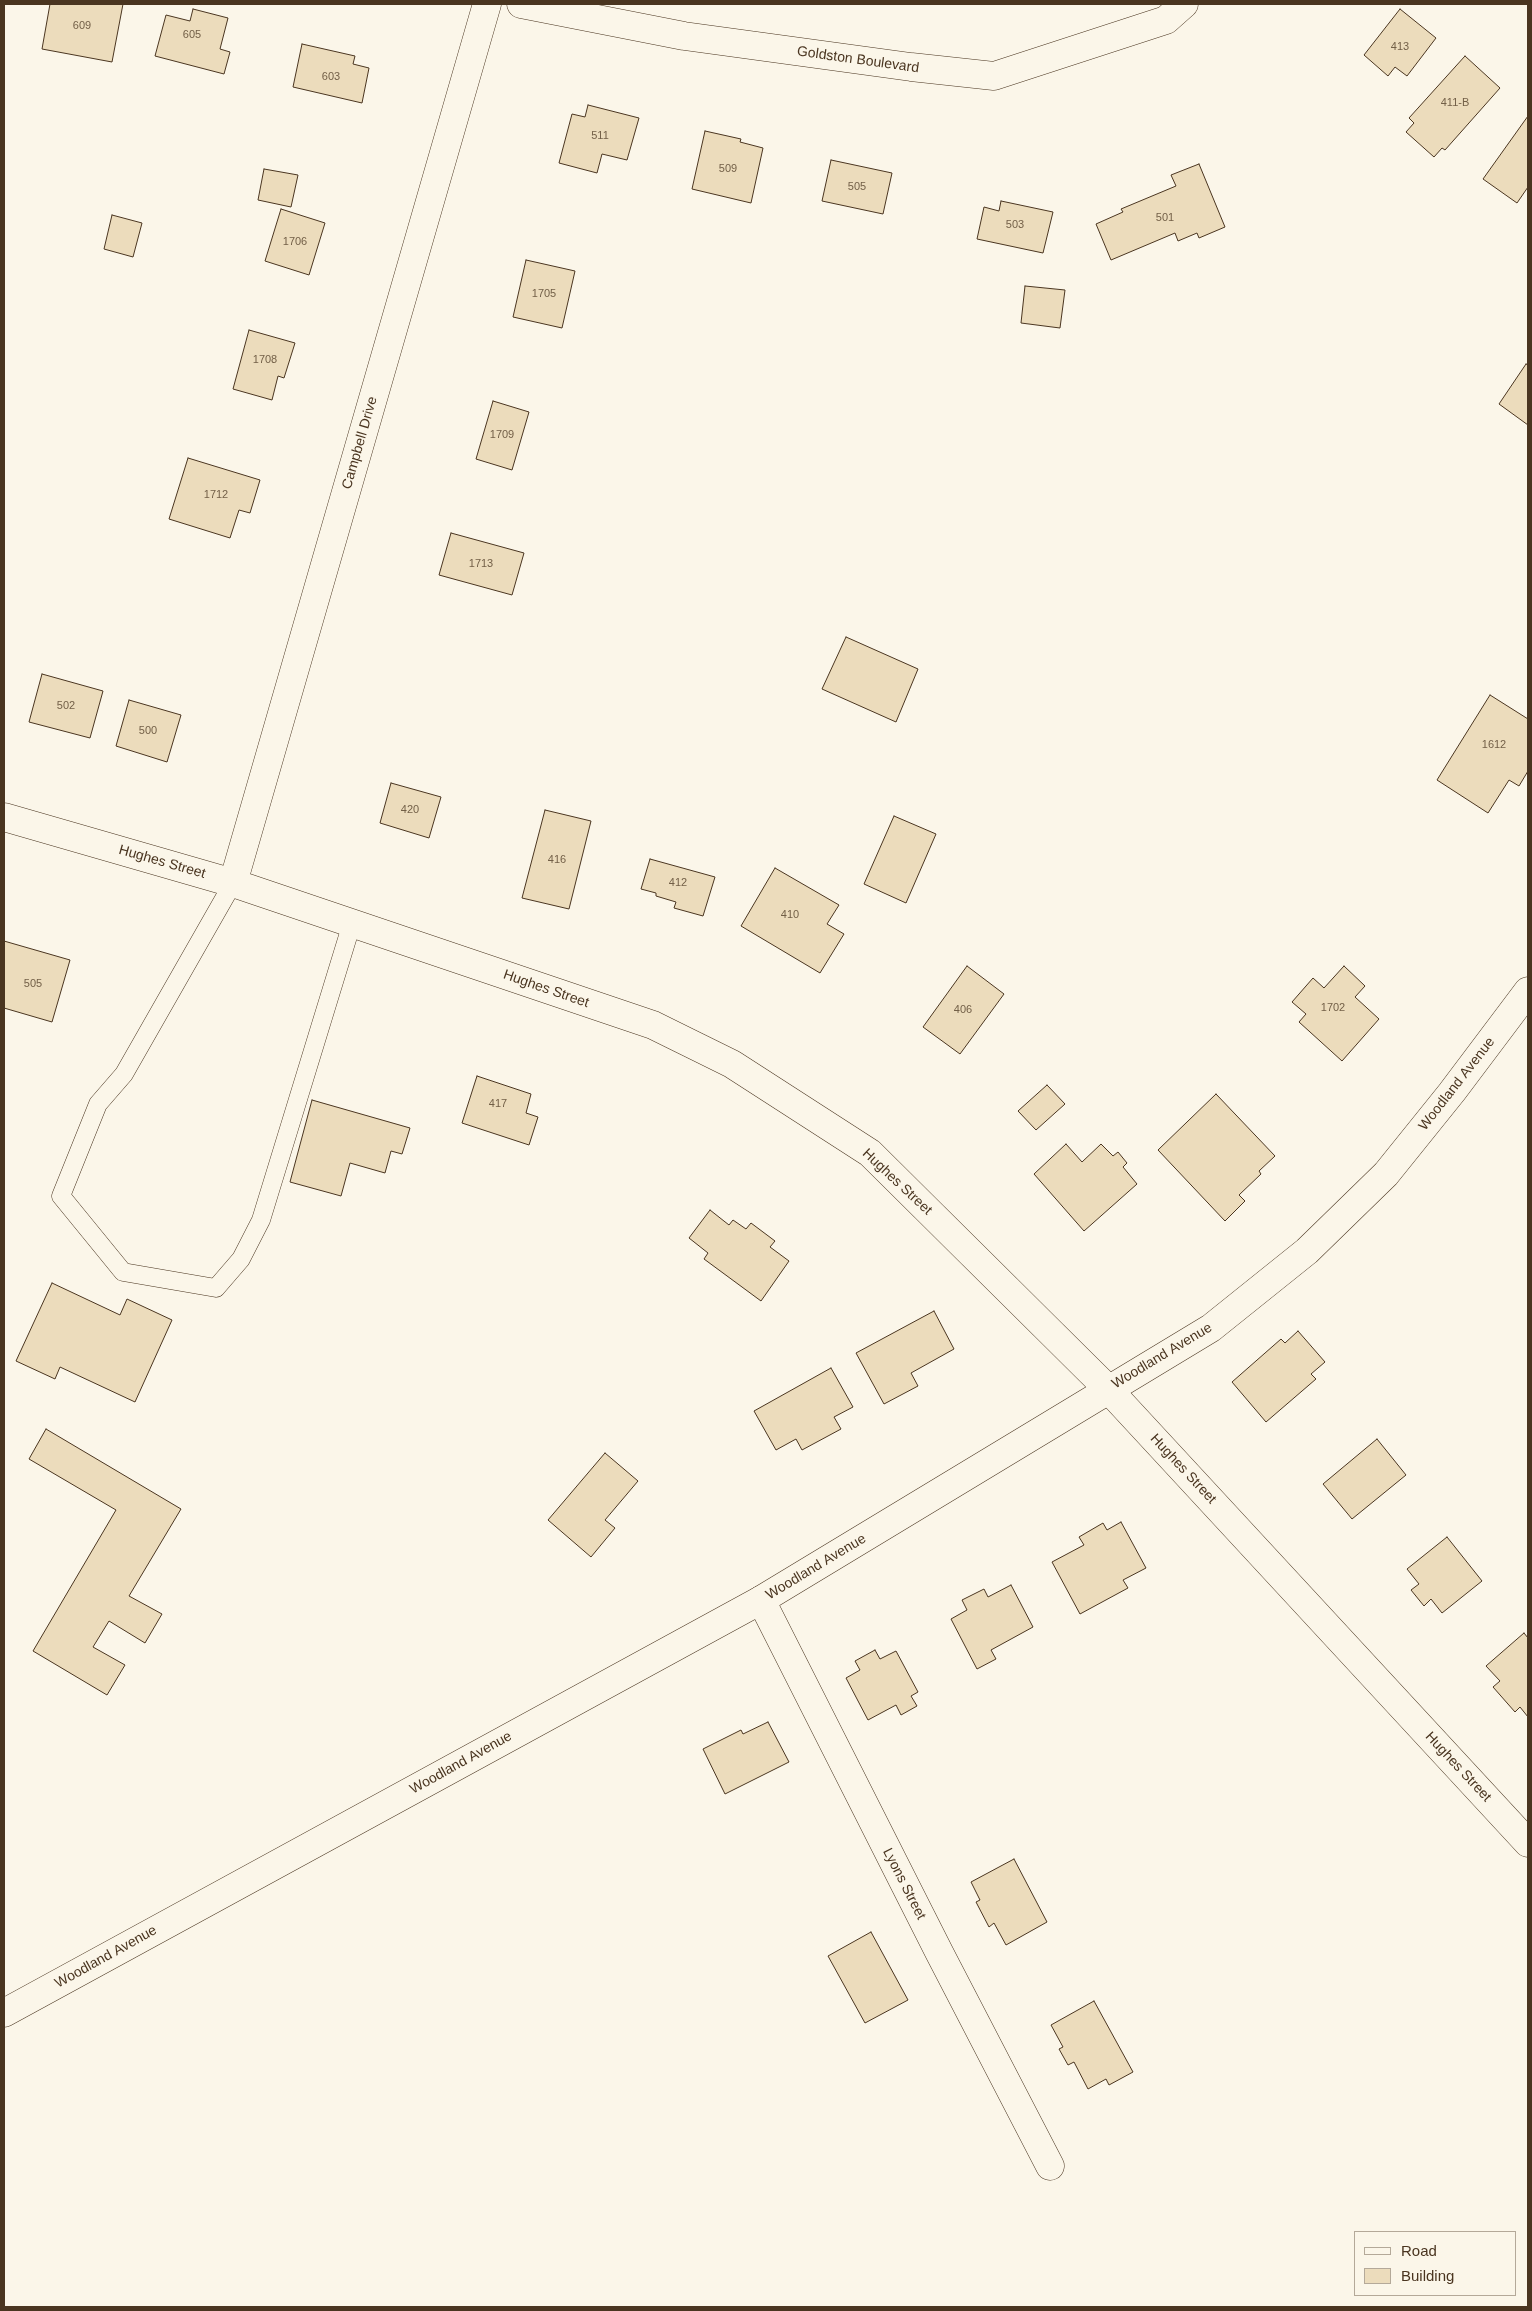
<!DOCTYPE html>
<style>
body{margin:0}
#map{position:relative;width:1532px;height:2311px;overflow:hidden;background:#fbf6e9;font-family:Arial,sans-serif}
canvas{display:block}
.frame{position:absolute;inset:0;border:5px solid #4a3520;pointer-events:none}
.legend{position:absolute;left:1354px;top:2231px;width:162px;height:65px;box-sizing:border-box;background:#fbf6e9;border:1px solid #b4a999;margin:0;padding:6px 9px;list-style:none;font-size:15px;color:#4a3520}
.legend li{display:flex;align-items:center;gap:10px;height:25px}
.legend b{width:25px;border:1px solid #b4a999}
</style>
<div id="map">
<canvas width="1532" height="2311"></canvas>
<div class="frame"></div>
<ul class="legend">
<li><b style="height:6px;background:#fbf6e9"></b>Road</li>
<li><b style="height:14px;background:#ecdcbc"></b>Building</li>
</ul>
</div>
<script>
const c = document.querySelector('canvas').getContext('2d');
c.lineJoin = 'round';
function fillPath(path, color) { c.fillStyle = color; c.fill(path, 'evenodd'); }
const shape = rows => new Path2D(rows.map(r => 'M' + r).join(''));
function strokePath(path, color, width, dash) { c.strokeStyle = color; c.lineWidth = width; c.lineCap = dash ? 'butt' : 'round'; c.setLineDash(dash || []); c.stroke(path); }
function label(font, color, halo, rows, align = 'center') {
  c.font = font + ' Arial,sans-serif'; c.lineWidth = 4; c.setLineDash([]); c.textBaseline = 'middle'; c.strokeStyle = halo; c.fillStyle = color; for (const [text, x, y, turn = 0] of rows) {
    c.save(); c.translate(x, y); c.rotate((+turn || 0) * Math.PI / 180); c.textAlign = isNaN(turn) ? turn : align; if (halo) c.strokeText(text, 0, 0); c.fillText(text, 0, 0); c.restore();
  }
}
const building = shape([
 [50,4,123,4,112,62,42,49,50,4],
 [193,9,228,18,220,49,230,52,224,74,155,56,166,15,190,21,193,9],
 [1400,9,1436,38,1407,76,1395,67,1388,76,1364,55,1400,9],
 [302,44,355,56,353,64,369,68,362,103,293,87,302,44],
 [1465,56,1500,88,1445,150,1442,148,1434,157,1406,132,1414,123,1409,118,1465,56],
 [588,105,639,118,627,160,602,154,597,173,559,163,572,114,585,117,588,105],
 [1528,116,1528,187,1517,203,1483,179,1528,116],
 [705,131,741,139,740,142,763,148,751,203,692,189,705,131],
 [831,160,892,173,883,214,822,201,831,160],
 [1199,164,1225,227,1199,238,1197,233,1178,241,1175,233,1111,260,1096,224,1123,212,1121,209,1176,186,1171,175,1199,164],
 [264,169,298,175,291,207,258,200,264,169],
 [1001,201,1053,212,1043,253,977,239,984,207,999,211,1001,201],
 [281,209,325,223,309,275,265,261,281,209],
 [112,215,142,223,133,257,104,249,112,215],
 [526,260,575,271,562,328,513,317,526,260],
 [1025,286,1065,290,1060,328,1021,323,1025,286],
 [249,330,295,343,284,378,278,376,272,400,233,389,249,330],
 [1526,364,1528,365,1528,425,1499,404,1526,364],
 [493,401,529,412,512,470,476,459,493,401],
 [188,458,260,480,250,513,239,510,230,538,169,519,188,458],
 [451,533,524,553,512,595,439,575,451,533],
 [846,637,918,669,896,722,822,689,846,637],
 [42,674,103,691,90,738,29,722,42,674],
 [1490,695,1528,719,1528,771,1519,786,1509,780,1488,813,1437,780,1490,695],
 [129,700,181,715,167,762,116,746,129,700],
 [391,783,441,797,429,838,380,823,391,783],
 [545,810,591,821,569,909,522,898,545,810],
 [894,816,936,834,906,903,864,884,894,816],
 [650,859,715,877,703,916,674,908,676,902,656,896,656,893,641,889,650,859],
 [775,868,839,905,827,924,844,934,820,973,741,926,775,868],
 [4,941,70,960,52,1022,4,1008,4,941],
 [967,966,1004,994,960,1054,923,1027,967,966],
 [1344,966,1365,986,1355,997,1379,1019,1342,1061,1299,1022,1306,1014,1292,1002,1313,978,1324,988,1344,966],
 [477,1076,531,1094,526,1113,538,1117,529,1145,462,1123,477,1076],
 [1047,1085,1065,1104,1036,1130,1018,1111,1047,1085],
 [1216,1094,1275,1156,1259,1171,1261,1174,1239,1195,1245,1201,1225,1221,1158,1150,1216,1094],
 [312,1100,410,1128,402,1154,391,1151,385,1173,350,1163,341,1196,290,1182,312,1100],
 [1066,1144,1082,1162,1101,1144,1113,1156,1118,1152,1127,1163,1123,1167,1137,1184,1084,1231,1034,1174,1066,1144],
 [710,1210,729,1225,733,1220,746,1229,751,1223,775,1241,770,1247,789,1261,761,1301,704,1259,708,1253,689,1238,710,1210],
 [52,1283,120,1315,127,1299,172,1320,135,1402,60,1367,55,1379,16,1361,52,1283],
 [934,1311,954,1349,911,1373,918,1386,884,1404,856,1353,934,1311],
 [1298,1331,1325,1362,1311,1374,1316,1379,1266,1422,1232,1382,1281,1339,1285,1343,1298,1331],
 [831,1368,853,1407,834,1417,841,1429,802,1450,796,1439,776,1450,754,1411,831,1368],
 [46,1429,181,1509,129,1596,162,1614,145,1643,109,1621,93,1647,125,1665,107,1695,33,1651,116,1510,29,1459,46,1429],
 [1377,1439,1406,1475,1352,1519,1323,1484,1377,1439],
 [605,1453,638,1481,605,1520,615,1528,591,1557,548,1520,605,1453],
 [1121,1522,1146,1568,1123,1580,1128,1588,1080,1614,1052,1562,1084,1545,1079,1537,1103,1523,1107,1530,1121,1522],
 [1447,1537,1482,1581,1442,1613,1431,1599,1424,1606,1411,1590,1419,1584,1407,1569,1447,1537],
 [1011,1585,1033,1627,991,1650,996,1659,977,1669,951,1619,967,1610,962,1600,984,1589,988,1597,1011,1585],
 [1524,1633,1528,1638,1528,1717,1520,1707,1515,1712,1493,1687,1500,1681,1486,1666,1524,1633],
 [875,1650,880,1659,896,1651,918,1692,911,1696,917,1706,901,1715,896,1705,868,1720,846,1678,860,1670,855,1661,875,1650],
 [768,1722,789,1762,725,1794,703,1749,741,1730,743,1734,768,1722],
 [1014,1859,1047,1922,1006,1945,994,1923,989,1927,976,1902,980,1900,971,1882,1014,1859],
 [871,1932,908,2000,865,2023,828,1956,871,1932],
 [1094,2001,1133,2072,1109,2085,1106,2079,1088,2089,1074,2062,1068,2065,1059,2049,1063,2047,1051,2025,1094,2001]
]);
const lane = shape([
 [233,883,124,1074,98,1104,61,1196,123,1272,216,1288,241,1259,261,1220,352,923]
]);
const street = shape([
 [521,4,684,36,911,67,994,76,1166,20,1184,4],
 [4,817,233,883,653,1025,732,1064,870,1153,1108,1389,1528,1843],
 [233,883,487,4],
 [761,1600,939,1952,1050,2166]
]);
const secondary = shape([
 [4,2013,761,1600,1211,1328,1307,1251,1386,1174,1452,1092,1528,991]
]);
const numberNames = [
 ["609",82,26],
 ["605",192,35],
 ["413",1400,47],
 ["603",331,77],
 ["411-B",1455,103],
 ["511",600,136],
 ["509",728,169],
 ["505",857,187],
 ["501",1165,218],
 ["503",1015,225],
 ["1706",295,242],
 ["1705",544,294],
 ["1708",265,360],
 ["1709",502,435],
 ["1712",216,495],
 ["1713",481,564],
 ["502",66,706],
 ["500",148,731],
 ["1612",1494,745],
 ["420",410,810],
 ["416",557,860],
 ["412",678,883],
 ["410",790,915],
 ["505",33,984],
 ["1702",1333,1008],
 ["406",963,1010],
 ["417",498,1104]
];
const streetNames = [
 ["Goldston Boulevard",858,60,8],
 ["Campbell Drive",360,443,-74],
 ["Hughes Street",162,862,16],
 ["Hughes Street",546,989,19],
 ["Woodland Avenue",1457,1084,-52],
 ["Hughes Street",897,1182,43],
 ["Woodland Avenue",1162,1356,-31],
 ["Hughes Street",1183,1469,47],
 ["Woodland Avenue",816,1567,-31],
 ["Woodland Avenue",461,1763,-29],
 ["Hughes Street",1458,1767,47],
 ["Lyons Street",904,1884,63],
 ["Woodland Avenue",106,1957,-29]
];
fillPath(building, '#ecdcbc');
strokePath(building, '#4a3520', 1);
strokePath(lane, '#4a3520', 19);
strokePath(street, '#4a3520', 29);
strokePath(secondary, '#4a3520', 29);
strokePath(lane, '#fbf6e9', 18);
strokePath(street, '#fbf6e9', 28);
strokePath(secondary, '#fbf6e9', 28);
label('11px', '#725f47', null, numberNames);
label('14px', '#4a3520', '#fbf6e9', streetNames);
</script>
